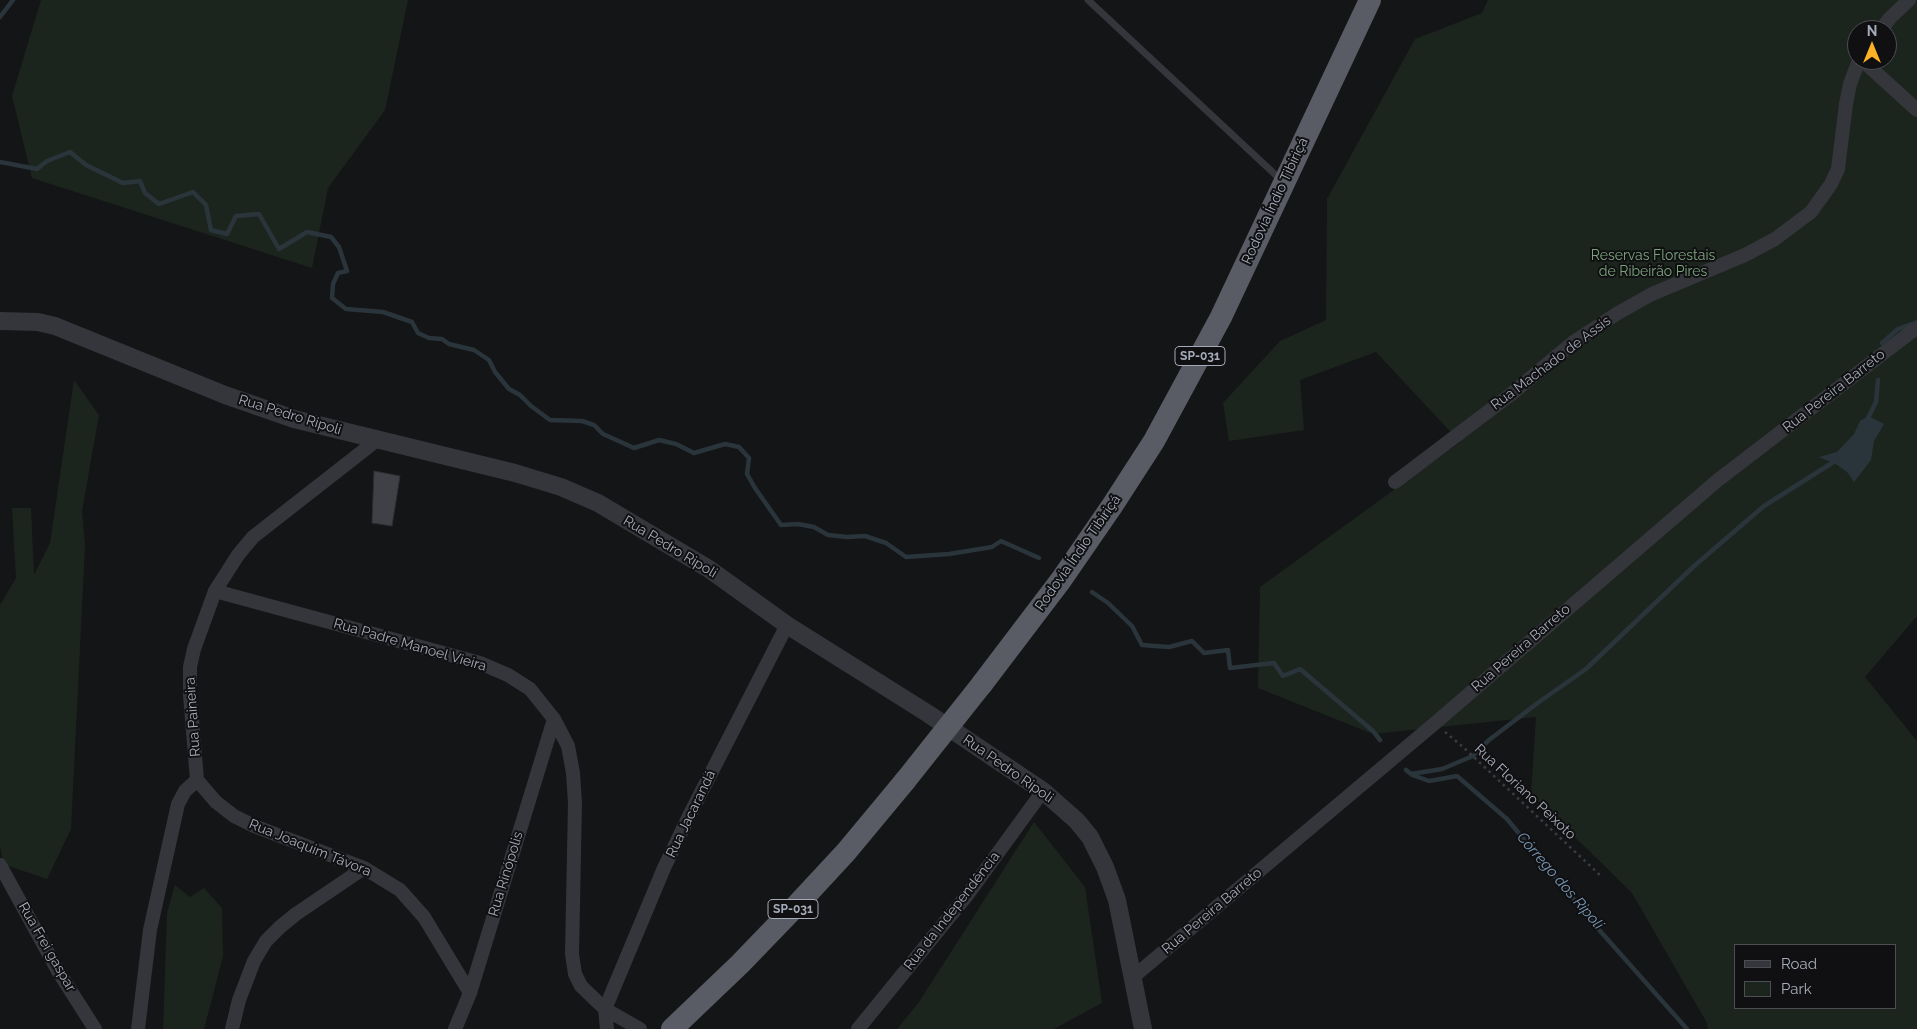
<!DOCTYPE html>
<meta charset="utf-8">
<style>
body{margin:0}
#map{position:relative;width:1917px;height:1029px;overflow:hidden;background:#141517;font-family:Raleway,sans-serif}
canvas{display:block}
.legend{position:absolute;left:1734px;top:944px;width:162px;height:65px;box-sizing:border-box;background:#101012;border:1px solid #4c4e54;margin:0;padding:6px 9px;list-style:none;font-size:15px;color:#a5abb8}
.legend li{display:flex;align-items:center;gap:10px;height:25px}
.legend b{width:25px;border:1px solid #4c4e54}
.north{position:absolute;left:1847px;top:20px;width:50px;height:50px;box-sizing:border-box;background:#101012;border:1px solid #4c4e54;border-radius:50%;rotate:0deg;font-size:14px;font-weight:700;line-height:20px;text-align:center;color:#a5abb8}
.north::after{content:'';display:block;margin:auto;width:18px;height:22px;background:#ffb224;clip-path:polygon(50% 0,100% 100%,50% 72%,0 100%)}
</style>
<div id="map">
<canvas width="1917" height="1029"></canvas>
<ul class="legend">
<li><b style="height:6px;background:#35363c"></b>Road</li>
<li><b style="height:14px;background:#1c251d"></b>Park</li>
</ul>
<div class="north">N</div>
</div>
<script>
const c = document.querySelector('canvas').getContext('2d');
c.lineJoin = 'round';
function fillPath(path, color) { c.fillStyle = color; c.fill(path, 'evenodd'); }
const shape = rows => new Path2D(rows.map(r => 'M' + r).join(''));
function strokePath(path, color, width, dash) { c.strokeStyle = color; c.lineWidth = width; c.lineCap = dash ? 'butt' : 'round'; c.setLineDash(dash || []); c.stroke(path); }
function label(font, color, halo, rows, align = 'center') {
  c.font = font + ' Raleway,sans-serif'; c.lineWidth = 4; c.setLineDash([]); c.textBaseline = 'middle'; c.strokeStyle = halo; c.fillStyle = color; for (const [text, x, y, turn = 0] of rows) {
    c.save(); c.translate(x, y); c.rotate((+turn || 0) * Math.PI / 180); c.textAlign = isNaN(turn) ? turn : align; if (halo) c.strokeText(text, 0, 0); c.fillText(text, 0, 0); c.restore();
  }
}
const green = shape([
 [41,0,408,0,385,110,328,188,312,268,32,178,12,96],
 [1488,0,1917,0,1917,616,1865,677,1917,741,1917,1029,1708,1029,1707,1023,1632,893,1531,794,1536,717,1373,734,1258,688,1260,587,1460,442,1376,352,1300,380,1304,430,1229,441,1223,403,1280,341,1326,320,1327,199,1415,39,1482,13],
 [1857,30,1887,30,1887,60,1857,60],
 [1736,945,1896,945,1896,1008,1736,1008],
 [74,380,99,415,82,511,85,545,71,829,47,879,3,864,0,845,0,605,16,578,12,508,31,508,34,575,50,543],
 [1034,822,1085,887,1102,1003,1054,1029,897,1029,919,1002],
 [175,885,190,897,204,888,222,908,223,956,204,1029,163,1029,167,913]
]);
const water = shape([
 [1868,416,1884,424,1874,441,1871,460,1854,482,1847,472,1836,464,1819,457,1837,452,1854,434,1860,421]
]);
const stream = shape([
 [0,17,13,0],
 [0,162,37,169,47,161,70,152,86,165,123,183,140,181,145,193,159,204,193,192,206,205,211,230,227,234,236,216,259,214,279,249,307,232,331,237,339,247,347,271,338,273,333,284,332,298,346,309,383,312,412,322,418,333,429,338,442,339,449,344,474,350,489,360,495,372,509,389,520,395,531,406,550,420,582,421,594,425,603,434,634,448,659,440,676,444,694,453,725,444,739,447,749,458,747,474,755,488,781,525,798,524,814,527,828,535,847,537,865,536,886,543,906,557,949,554,992,547,1001,541,1039,558],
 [1882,343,1898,329,1917,322],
 [1866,422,1876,402,1878,380],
 [1092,592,1108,603,1132,626,1142,645,1169,647,1192,641,1204,653,1228,650,1230,668,1274,663,1283,676,1300,669,1373,731,1380,740],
 [1406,770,1411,774,1442,769,1473,756,1489,740,1539,702,1586,669,1693,567,1764,506,1832,463,1836,458],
 [1412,775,1429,781,1457,776,1507,819,1601,932,1687,1029]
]);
const building = shape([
 [374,471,400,476,392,526,372,523,374,471]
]);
const path = shape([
 [1445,732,1463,747,1601,876]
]);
const service = shape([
 [1088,0,1281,180]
]);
const minor = shape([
 [1881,30,1890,18,1909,0],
 [1862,60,1917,110],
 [1395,482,1510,395,1575,341,1618,313,1652,294,1745,255,1775,239,1811,212,1831,184,1838,169,1846,104,1850,84,1859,60],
 [215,591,480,663,508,675,530,689,554,719,568,746,573,773,575,803,572,954,575,974,581,986,605,1009,640,1029],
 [197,780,190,695,190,667,194,649,215,591,238,555,253,537,377,440],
 [197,780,216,802,234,816,254,826,364,868,400,890,424,917,470,993],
 [0,865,58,971,95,1029],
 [1132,978,1434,724,1718,480,1911,332,1917,329],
 [138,1029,150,930,178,804,185,791,197,780],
 [232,1029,239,1000,254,961,266,941,280,927,296,914,364,868],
 [455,1029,470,993,554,719],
 [607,1029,605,1009,664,868,689,816,787,625],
 [858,1029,968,894,1043,791]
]);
const tertiary = shape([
 [0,321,38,322,55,326,225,395,294,419,515,473,561,487,598,503,709,569,787,625,927,713,1043,791,1077,821,1090,837,1105,867,1117,900,1143,1029]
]);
const trunk = shape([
 [982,684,1061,580,1112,506,1154,441,1221,317,1370,0],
 [672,1029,740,964,795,907,846,852,905,781]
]);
const trunkBridge = shape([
 [905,781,982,684]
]);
const shields = [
 [1200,356,50],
 [793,909,50]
];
const shieldNames = [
 ["SP-031",1200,356],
 ["SP-031",793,909]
];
const streetNames = [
 ["Rodovia Índio Tibiriçá",1275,201,-65],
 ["Rua Machado de Assis",1551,363,-37],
 ["Rua Pereira Barreto",1834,391,-38],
 ["Rua Pedro Ripoli",290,415,17],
 ["Rua Pedro Ripoli",670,547,31],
 ["Rodovia Índio Tibiriçá",1078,553,-55],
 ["Rua Padre Manoel Vieira",410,645,16],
 ["Rua Pereira Barreto",1521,648,-41],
 ["Rua Paineira",193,717,-94],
 ["Rua Pedro Ripoli",1008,769,35],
 ["Rua Floriano Peixoto",1525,792,43],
 ["Rua Jacarandá",691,814,-64],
 ["Rua Joaquim Távora",310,848,22],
 ["Rua Rinópolis",506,874,-73],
 ["Rua da Independência",952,911,-52],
 ["Rua Pereira Barreto",1212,911,-40],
 ["Rua Frei gaspar",47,947,60]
];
const parkNames = [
 ["Reservas Florestais",1653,256],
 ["de Ribeirão Pires",1653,272]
];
const waterNames = [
 ["Córrego dos Ripoli",1560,881,49]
];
fillPath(green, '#1c251d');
fillPath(water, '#2a343b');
strokePath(stream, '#2a343b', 4.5);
fillPath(building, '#404147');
strokePath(building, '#2e2e33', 1);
strokePath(path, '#3b3d43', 2.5, [2.5, 4]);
strokePath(service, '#35363c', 7);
strokePath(minor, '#35363c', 14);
strokePath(tertiary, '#35363c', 18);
strokePath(trunk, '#595c64', 22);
strokePath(trunkBridge, '#595c64', 22);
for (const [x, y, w] of shields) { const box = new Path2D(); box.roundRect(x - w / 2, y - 9.5, w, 19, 4); c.fillStyle = '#101012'; c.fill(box); strokePath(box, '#a5abb8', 1); }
label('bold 12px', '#a5abb8', null, shieldNames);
label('14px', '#a5abb8', '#101012', streetNames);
label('14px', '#7ba47d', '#101012', parkNames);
label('italic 15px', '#7a9ab6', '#101012', waterNames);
</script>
